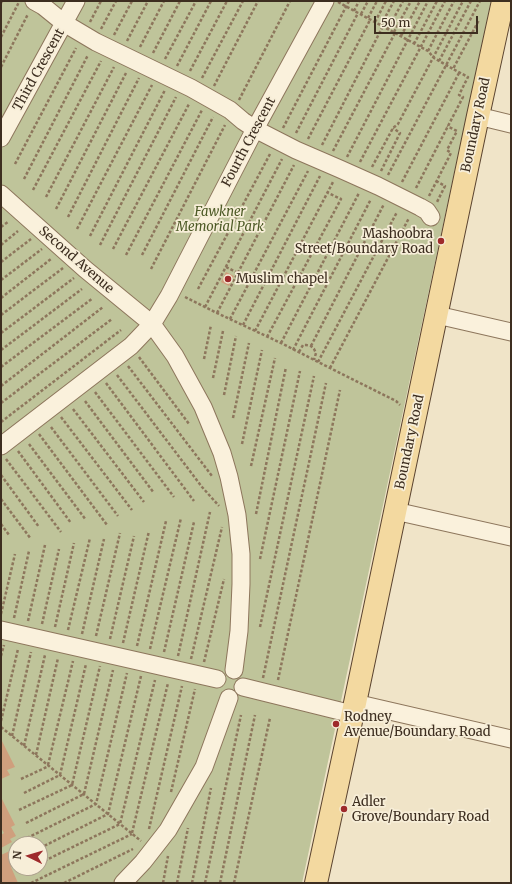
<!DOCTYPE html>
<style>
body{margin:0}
#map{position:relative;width:512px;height:884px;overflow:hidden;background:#f0e4c8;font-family:Merriweather,serif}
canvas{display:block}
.frame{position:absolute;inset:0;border:2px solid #3d2e20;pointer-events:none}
.north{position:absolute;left:8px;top:836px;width:40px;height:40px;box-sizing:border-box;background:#f7eed8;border:1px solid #ada18e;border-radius:50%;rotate:275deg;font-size:11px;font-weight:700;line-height:16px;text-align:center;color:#3d2e20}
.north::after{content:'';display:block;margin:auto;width:14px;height:18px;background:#9e2a2b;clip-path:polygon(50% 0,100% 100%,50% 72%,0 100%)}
.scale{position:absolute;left:374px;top:16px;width:104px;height:18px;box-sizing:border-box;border:2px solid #3d2e20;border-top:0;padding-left:5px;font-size:12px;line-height:14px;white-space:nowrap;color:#3d2e20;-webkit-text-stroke:3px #f7eed8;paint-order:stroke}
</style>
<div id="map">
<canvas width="512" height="884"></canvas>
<div class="frame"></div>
<div class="north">N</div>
<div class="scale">50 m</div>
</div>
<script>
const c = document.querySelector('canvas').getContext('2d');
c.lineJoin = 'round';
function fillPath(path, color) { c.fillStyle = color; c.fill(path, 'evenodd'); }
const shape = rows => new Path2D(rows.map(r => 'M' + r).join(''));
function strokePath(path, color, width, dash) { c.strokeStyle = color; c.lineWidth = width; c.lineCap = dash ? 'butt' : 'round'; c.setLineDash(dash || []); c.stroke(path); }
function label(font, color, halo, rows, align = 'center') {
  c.font = font + ' Merriweather,serif'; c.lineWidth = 3.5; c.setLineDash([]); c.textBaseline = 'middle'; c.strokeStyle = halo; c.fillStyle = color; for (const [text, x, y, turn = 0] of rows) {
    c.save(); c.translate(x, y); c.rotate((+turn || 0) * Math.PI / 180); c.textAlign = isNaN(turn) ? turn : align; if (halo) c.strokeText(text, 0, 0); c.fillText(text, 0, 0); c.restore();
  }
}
const cemetery = shape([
 [1,1,491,1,302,883,1,883],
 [16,844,40,844,40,868,16,868]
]);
const building = shape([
 [226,272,234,276,229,286,221,282],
 [1,739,15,767,7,770,10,775,1,779],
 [2,799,15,825,11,827,16,836,10,839,12,842,1,848,1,835,4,833,1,828,1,800],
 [14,849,16,853,16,865,11,867,18,883,1,883,1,855]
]);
const path = shape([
 [338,2,428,51,434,58,453,69,479,20],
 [1,3,2,1],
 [354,11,359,1],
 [361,14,368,1],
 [368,18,377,1],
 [90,22,101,1],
 [375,22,386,1],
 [381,25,394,1],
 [101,29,116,1],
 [388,29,403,1],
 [394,32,411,1],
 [114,35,132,1],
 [401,36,420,1],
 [1,37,19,2],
 [127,41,148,1],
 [414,44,437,1],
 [140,47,164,1],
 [428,51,454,1],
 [153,53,180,1],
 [165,59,196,1],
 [439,61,471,1],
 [177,66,211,1],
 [1,67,28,14],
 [190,71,227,1],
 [202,78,243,1],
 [214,86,258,1],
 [239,100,290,1],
 [283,128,349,1],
 [296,133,358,13],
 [308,139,370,20],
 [322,145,383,26],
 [333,151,395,33],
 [347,157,428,1],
 [360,162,445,1],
 [15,164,76,48],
 [372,167,393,128,398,124,463,1],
 [381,171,400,133,393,128],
 [388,175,480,1],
 [24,179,88,55],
 [436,181,445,186,437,202],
 [402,182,459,73],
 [416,188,463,97,459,95,468,77,453,69],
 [33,190,101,61],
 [429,196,451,153,447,150,457,131,447,126],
 [46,197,114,67],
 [56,209,126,73],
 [68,217,139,78],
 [1,227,8,222],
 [77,229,152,85],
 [90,236,165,90],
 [1,245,18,231],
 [100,245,176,97],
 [113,249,189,104],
 [126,255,202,110],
 [142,255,213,117],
 [1,262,31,239],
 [226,267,238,273],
 [151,269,225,125],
 [1,280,42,249],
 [198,289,270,154],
 [185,297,217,313,281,343,330,368,396,401,400,405],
 [1,298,51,259],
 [205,307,282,159],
 [217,313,294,165],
 [1,315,63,268],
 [230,319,308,171],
 [243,325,320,176],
 [255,331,333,182],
 [1,333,74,278],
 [267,337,341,199,328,193],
 [281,343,359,193],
 [311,346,384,204],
 [1,350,82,289],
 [293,350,371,199],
 [299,352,303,345,306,345,311,346,314,349,316,353,314,360],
 [139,357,189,424],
 [204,359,211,325],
 [318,362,397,212],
 [128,366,212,476],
 [1,367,93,298],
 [330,368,409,218],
 [117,375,202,487,219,506],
 [213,378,223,331],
 [106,383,194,501],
 [1,386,103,307],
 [95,392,174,497],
 [224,395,236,336],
 [85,401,154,493],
 [1,403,112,319],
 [73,409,144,502],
 [61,417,132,510],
 [233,418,249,343],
 [1,422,121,330],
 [51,427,118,516],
 [39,434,107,525],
 [29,444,86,520],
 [242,444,262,350],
 [18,451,71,523],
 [6,459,61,532],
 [251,466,275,358],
 [1,475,39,527],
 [1,499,31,539],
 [256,514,286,367],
 [1,524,9,535],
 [260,559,300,371],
 [1,614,15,554],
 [14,618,29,551],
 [28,621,45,545],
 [42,624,59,549],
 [55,627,74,543],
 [260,627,314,376],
 [68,630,90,538],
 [82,634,104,539],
 [96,636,120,533],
 [110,639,134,536],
 [123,643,149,531],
 [137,646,166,521],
 [150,649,181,518],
 [164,652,194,522],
 [1,656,4,645],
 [178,656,210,512],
 [191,659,222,527],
 [204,662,224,579],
 [263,678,326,383],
 [278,680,340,390],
 [1,721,18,649],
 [1,727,141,841],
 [12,736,31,652],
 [24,746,45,655],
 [36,755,58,658],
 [48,765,73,661],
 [21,779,49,766],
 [171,792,195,689],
 [24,793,60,775,86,664],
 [19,810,72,785,100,666],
 [26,823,84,794,113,670],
 [149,829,182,686],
 [132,833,168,683],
 [27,838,96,804,127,673],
 [40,848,108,814,141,676],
 [40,863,120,824,155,680],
 [26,870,29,868],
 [31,883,132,834],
 [64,883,133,849],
 [163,883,168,856],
 [177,883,188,828],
 [192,883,211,788],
 [205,883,241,715],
 [220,883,255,715],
 [234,883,270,718]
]);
const minor = shape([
 [34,1,43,6,64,23,96,42,191,88,230,110,243,121,255,129,296,150,340,169,378,186,420,207,427,211,431,217],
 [478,116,511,124],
 [1,138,76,1],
 [1,194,85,269,152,324,175,356,203,407,222,453,229,477,237,515,241,554,241,584,239,631,234,670],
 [437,315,511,332],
 [1,446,131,346,152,324,169,296,255,129,325,1],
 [395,511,511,537],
 [1,630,217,679],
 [243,687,352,714],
 [355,703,511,739],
 [123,883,143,862,168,830,204,767,229,698]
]);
const major = shape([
 [316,883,355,703,478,116,503,1]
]);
const markers = [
 [441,241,4,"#9e2a2b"],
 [228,279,4,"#9e2a2b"],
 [336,724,4,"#9e2a2b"],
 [344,809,4,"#9e2a2b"]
];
const streetNames = [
 ["Third Crescent",39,70,-61],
 ["Boundary Road",476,125,-78],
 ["Fourth Crescent",249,142,-62],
 ["Second Avenue",76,260,41],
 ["Boundary Road",410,442,-78]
];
const parkNames = [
 ["Fawkner",220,212],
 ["Memorial Park",220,227]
];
const poiNames = [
 ["Mashoobra",433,234,"right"],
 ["Street/Boundary Road",433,249,"right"],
 ["Muslim chapel",236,279],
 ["Rodney",344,717],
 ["Avenue/Boundary Road",344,732],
 ["Adler",352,802],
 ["Grove/Boundary Road",352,817]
];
fillPath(cemetery, '#bfc49a');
fillPath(building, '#cf9f7d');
strokePath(minor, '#8d765c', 19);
strokePath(major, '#5b4430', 24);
strokePath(path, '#8d765c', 2.5, [3, 2]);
strokePath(minor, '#faf1dc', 17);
strokePath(major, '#f3d9a0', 22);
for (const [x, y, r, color] of markers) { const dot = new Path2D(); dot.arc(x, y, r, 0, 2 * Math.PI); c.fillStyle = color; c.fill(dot); strokePath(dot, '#f7eed8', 1.5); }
label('13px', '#3d2e20', '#f7eed8', streetNames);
label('italic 13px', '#4d5a26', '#f7eed8', parkNames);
label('13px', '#3d2e20', '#f7eed8', poiNames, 'left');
</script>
